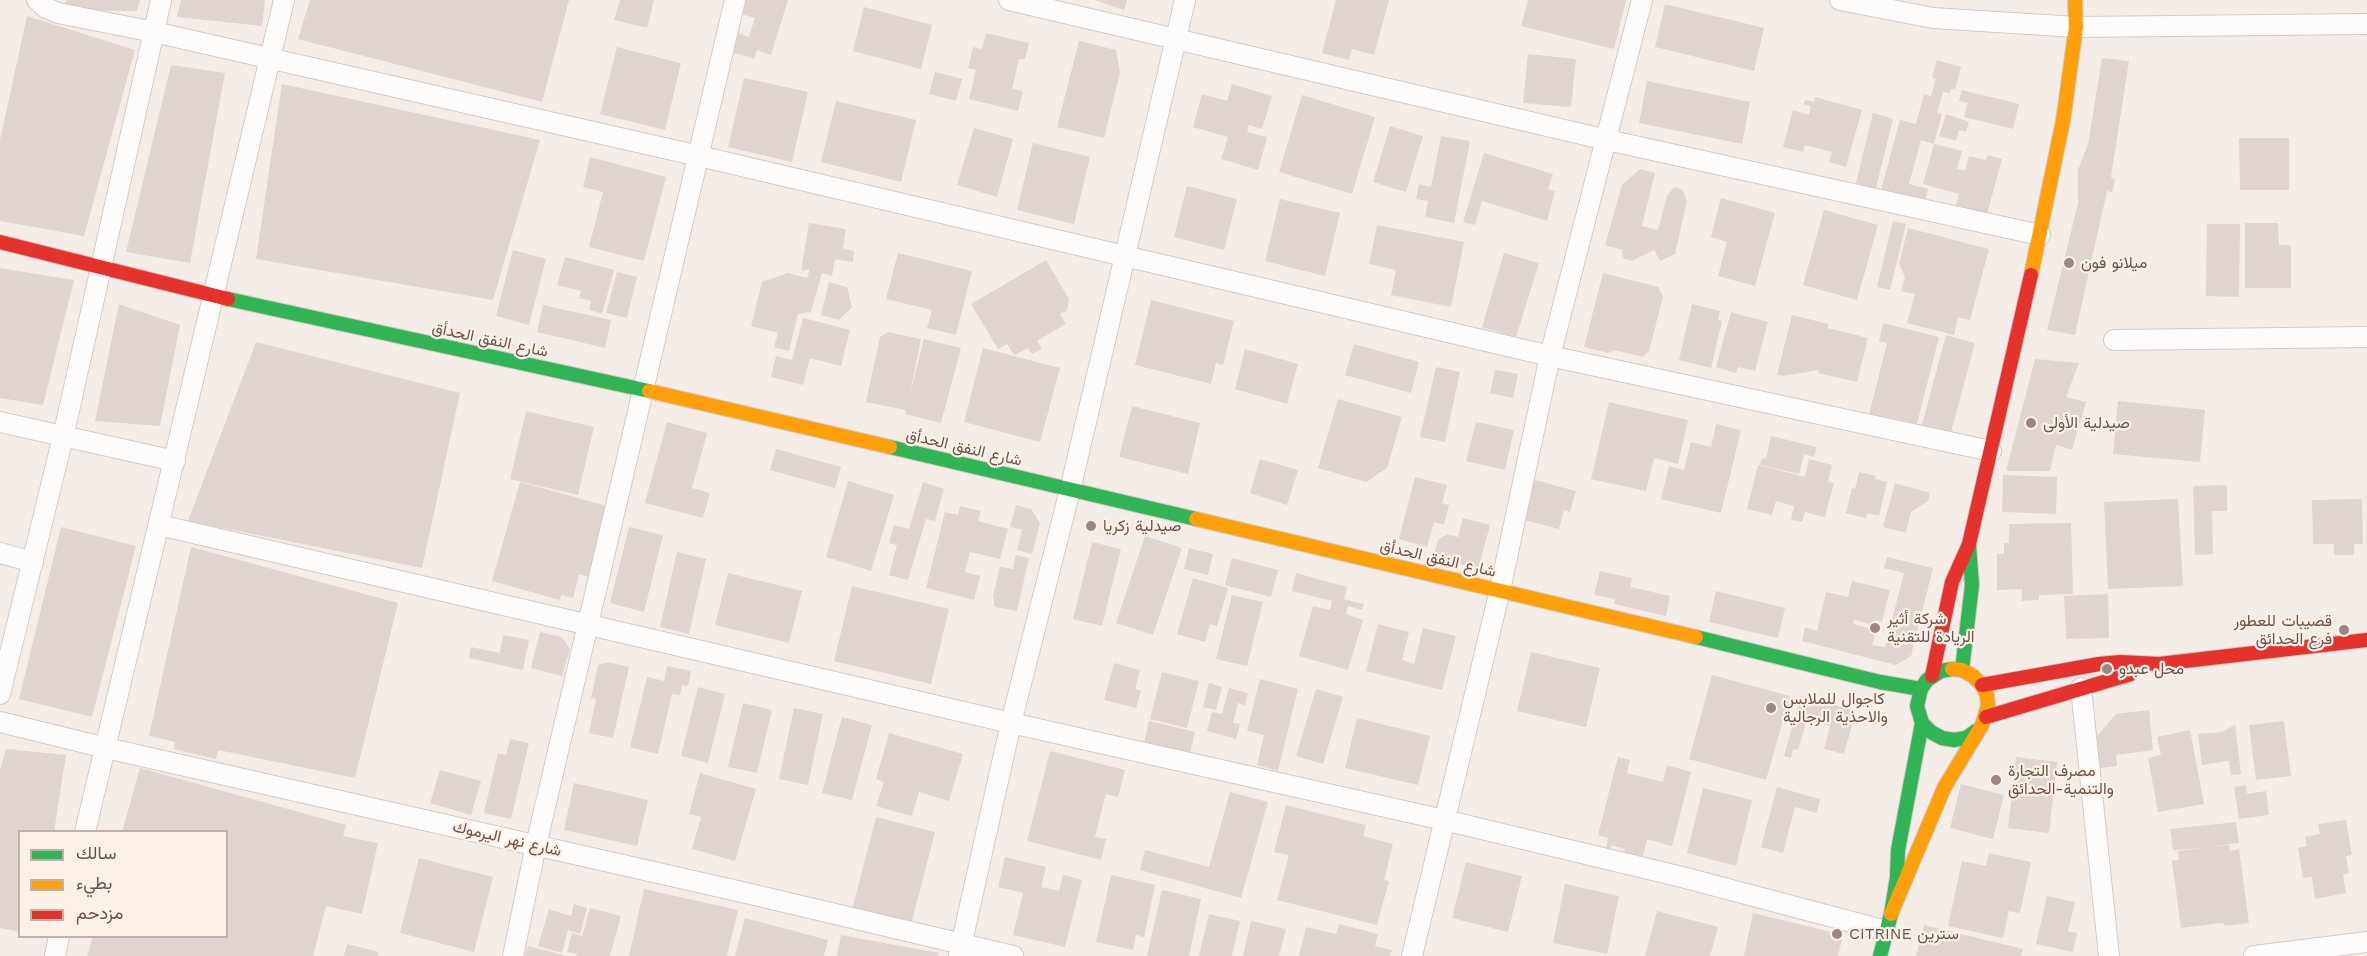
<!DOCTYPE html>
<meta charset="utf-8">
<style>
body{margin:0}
#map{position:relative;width:2367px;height:956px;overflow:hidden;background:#f4ede7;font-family:"Work Sans",Vazirmatn,sans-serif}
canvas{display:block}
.legend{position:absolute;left:18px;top:830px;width:210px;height:108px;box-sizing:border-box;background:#fcf1e7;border:2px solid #c3b1a9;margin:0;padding:8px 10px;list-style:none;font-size:18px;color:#6d524c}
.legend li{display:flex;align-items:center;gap:12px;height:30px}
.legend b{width:30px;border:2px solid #c3b1a9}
</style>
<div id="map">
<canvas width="2367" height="956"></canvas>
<ul class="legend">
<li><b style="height:8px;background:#30b455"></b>سالك</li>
<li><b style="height:8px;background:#ff9f0a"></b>بطيء</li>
<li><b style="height:8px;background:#e5322d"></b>مزدحم</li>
</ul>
</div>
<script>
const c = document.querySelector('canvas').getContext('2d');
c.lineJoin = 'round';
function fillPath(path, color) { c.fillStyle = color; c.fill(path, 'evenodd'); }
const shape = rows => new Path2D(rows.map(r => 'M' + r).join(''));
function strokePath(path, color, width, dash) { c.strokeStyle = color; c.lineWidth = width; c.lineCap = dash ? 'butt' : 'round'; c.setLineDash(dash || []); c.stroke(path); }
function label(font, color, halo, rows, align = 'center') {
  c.font = font + ' "Work Sans",Vazirmatn,sans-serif'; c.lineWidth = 4.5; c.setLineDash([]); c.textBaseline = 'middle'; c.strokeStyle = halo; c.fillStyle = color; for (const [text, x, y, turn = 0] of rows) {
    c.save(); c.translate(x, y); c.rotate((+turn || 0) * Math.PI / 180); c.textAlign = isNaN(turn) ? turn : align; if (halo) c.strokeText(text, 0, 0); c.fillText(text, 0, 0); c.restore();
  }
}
const building = shape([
 [67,0,140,0,137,11,59,10],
 [181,0,265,0,262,26,177,17],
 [310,0,569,0,542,102,298,39],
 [620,0,654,0,647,28,614,20],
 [745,0,788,0,771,55,757,50,754,59,732,52,738,33,749,37,755,18,741,14],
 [1095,0,1127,0,1124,10],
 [1336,0,1389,0,1374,55,1352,49,1349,60,1322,53],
 [1528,0,1626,0,1614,49,1521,26],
 [1665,4,1764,28,1754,71,1655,47],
 [864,7,932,25,921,69,853,51],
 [27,16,135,50,84,236,0,221,0,140],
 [986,33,1029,43,1025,59,1019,59,1012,89,1023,91,1018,111,969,99,976,70,968,68,973,47,982,49],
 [1079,41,1116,50,1120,73,1104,138,1057,127],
 [617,47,681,63,665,130,600,114],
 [1528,54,1576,59,1571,107,1523,103],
 [2102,58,2129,61,2111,177,2115,180,2112,192,2107,191,2075,335,2047,330,2078,203,2078,170,2088,144],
 [1937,60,1961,67,1955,90,1951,89,1950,93,1943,92,1937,113,1942,114,1934,144,1921,140,1909,184,1928,189,1925,202,1881,190,1900,120,1916,124,1924,94,1931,96,1936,79,1932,77],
 [171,65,225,73,190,263,126,252],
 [935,72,962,79,956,101,929,94],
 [744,78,808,92,792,162,728,147],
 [1647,81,1750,102,1742,144,1639,123],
 [282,84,540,140,493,300,256,259],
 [1232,84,1272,96,1262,129,1249,125,1247,132,1267,137,1258,170,1221,159,1228,137,1193,127,1202,94,1227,101],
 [1962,90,2019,104,2013,129,1964,117,1968,103,1959,101],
 [1302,95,1375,117,1352,194,1279,172],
 [1815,97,1862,110,1846,167,1829,162,1832,152,1805,145,1803,152,1783,147,1793,110,1809,115,1811,106,1804,105,1805,100,1814,102],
 [836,101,916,120,901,182,821,162],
 [1873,113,1893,119,1875,192,1855,187],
 [1946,114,1969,122,1966,132,1959,130,1956,141,1939,136],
 [1390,126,1423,136,1406,192,1373,182],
 [974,128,1013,139,997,197,957,185],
 [1441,136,1470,141,1454,223,1425,217,1428,201,1416,199,1419,184,1431,187],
 [2239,138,2289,138,2289,190,2240,190],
 [1033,143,1090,157,1074,224,1017,210],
 [1934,144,1962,151,1957,169,1965,171,1969,156,1986,160,1988,155,2002,159,1987,214,1956,205,1959,194,1923,184],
 [1484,153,1553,174,1548,189,1555,191,1547,221,1482,201,1475,225,1463,222],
 [590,157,666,177,644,261,589,247,603,192,583,187],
 [1640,169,1655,173,1642,226,1658,230,1667,196,1674,187,1682,189,1687,201,1675,254,1660,261,1654,250,1632,261,1623,258,1622,250,1605,245,1622,185],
 [1187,186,1237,199,1224,250,1174,237],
 [1721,198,1775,213,1755,286,1718,276,1727,242,1711,237],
 [1280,199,1340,213,1325,276,1265,261],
 [1824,210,1878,225,1857,300,1803,285],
 [1893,221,1906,224,1890,290,1877,287],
 [809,223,846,229,843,249,854,251,853,262,835,259,832,276,822,273,811,312,798,314,789,351,774,347,778,333,751,326,762,282,788,273,807,278,810,269,801,271],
 [2245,223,2278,223,2279,245,2291,245,2291,288,2245,288],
 [2207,224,2240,224,2239,297,2206,296],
 [1377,225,1464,242,1451,307,1391,295,1396,270,1369,264],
 [1908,228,1989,249,1970,320,1958,317,1954,335,1907,323,1915,294,1901,291,1905,277,1899,264],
 [513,250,546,259,529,325,496,316],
 [898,253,972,271,956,335,927,328,932,310,886,299],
 [1504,253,1539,263,1516,337,1482,327],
 [565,257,614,270,602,314,589,310,591,301,579,298,581,291,557,285],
 [1046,260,1069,299,1067,311,1060,314,1066,324,1037,341,1042,349,1032,354,1028,348,1014,355,1007,344,998,349,971,304],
 [0,268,74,280,43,405,0,398],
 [617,272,637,277,627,318,606,313],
 [1603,273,1658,287,1663,297,1649,351,1643,357,1614,350,1608,353,1584,347],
 [829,282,847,287,852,307,839,320,821,315],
 [1151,300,1234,321,1223,365,1216,363,1211,384,1135,365],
 [119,304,180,325,160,426,95,421],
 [1692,304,1720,311,1718,320,1722,321,1711,368,1679,360],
 [543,305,611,320,605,348,537,332],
 [1731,312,1768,322,1755,371,1738,367,1736,373,1716,367],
 [1792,315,1829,324,1828,328,1868,338,1857,382,1818,373,1818,370,1783,376,1777,375],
 [803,318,850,330,841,366,810,358,803,385,771,377,776,356,792,360],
 [1883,323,1939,337,1917,424,1882,416,1873,420,1868,419,1887,343,1879,341],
 [888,332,921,339,909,398,924,339,961,348,941,423,905,414,906,410,866,402,880,337],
 [1946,335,1975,343,1949,440,1920,432],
 [256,342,460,393,422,568,188,521],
 [1354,344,1419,362,1411,393,1345,375],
 [983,348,1060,368,1040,442,964,422],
 [1245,349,1298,364,1287,404,1235,389],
 [2035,359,2079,363,2066,397,2086,402,2072,450,2056,445,2050,471,2006,471],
 [1436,367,1460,372,1445,442,1420,437],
 [1495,370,1518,374,1513,398,1490,393],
 [1338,399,1402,417,1387,468,1366,482,1318,468],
 [2118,401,2205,410,2200,462,2113,454],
 [1609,402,1688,420,1678,464,1654,458,1646,491,1591,479],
 [1132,406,1200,423,1188,474,1119,457],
 [526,411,594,427,578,495,510,479],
 [667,422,707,433,692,488,710,493,703,518,645,503],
 [1476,422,1514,430,1505,470,1466,461],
 [1716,424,1741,430,1721,513,1661,499,1669,466,1684,470,1691,442,1711,447],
 [1771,436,1817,447,1814,457,1804,454,1799,474,1760,465,1762,458,1766,459],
 [776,449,841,467,835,488,770,470],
 [1260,459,1298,470,1287,505,1250,493],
 [1809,459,1832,465,1828,482,1834,483,1825,517,1805,512,1802,522,1791,520,1794,506,1776,501,1772,515,1747,509,1758,465,1805,477],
 [1859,472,1876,476,1875,479,1887,482,1879,516,1867,513,1866,518,1846,513,1852,488,1855,489],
 [2003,475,2057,477,2056,514,2002,512],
 [1415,477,1447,485,1442,503,1449,505,1444,525,1434,522,1427,547,1399,539],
 [1535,480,1576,491,1570,512,1564,510,1559,529,1524,520],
 [848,481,894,495,871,571,826,557],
 [520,482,607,506,588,577,579,574,573,598,561,595,560,600,492,581],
 [923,482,944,489,935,521,926,519,908,580,889,575,897,545,889,543,894,525,909,529],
 [1895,483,1930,493,1928,501,1911,512,1906,533,1883,527],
 [2227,485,2227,511,2212,511,2213,554,2195,555,2193,486],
 [2178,499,2183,586,2108,589,2104,502],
 [2362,499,2363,544,2354,544,2354,555,2334,555,2334,544,2313,544,2312,500],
 [1016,505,1031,509,1040,523,1032,554,1017,550,1022,530,1010,527],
 [960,506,981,511,978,521,1008,529,1000,559,970,552,965,572,980,576,974,600,926,588,945,512,958,515],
 [1463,518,1490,525,1478,569,1433,557,1438,540,1447,534,1458,537],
 [2071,523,2073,594,2039,595,2039,600,2022,601,2022,589,1997,590,1997,554,2004,554,2004,543,2009,543,2009,524],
 [61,527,136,546,92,717,19,699],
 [629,527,663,535,644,612,610,603],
 [1145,536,1182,548,1153,635,1116,623],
 [1092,542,1121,549,1102,626,1073,619],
 [191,547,398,603,355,778,218,750,216,759,174,749,175,742,149,736],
 [1189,548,1213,554,1208,575,1184,569],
 [677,552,706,559,689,634,660,627],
 [1016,555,1029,558,1017,611,995,607,993,596,1000,567,1013,569],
 [1887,557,1933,568,1911,656,1896,665,1802,641,1805,627,1817,631,1826,592,1848,597,1852,581,1890,590,1882,622,1875,620,1874,625,1854,620,1853,624,1876,630,1872,645,1885,647,1904,573,1884,568],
 [1232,558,1278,570,1271,597,1225,585],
 [1600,571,1632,578,1630,587,1670,596,1666,616,1614,604,1615,599,1594,595],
 [728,573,802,591,789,643,715,625],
 [1296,573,1347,587,1344,599,1364,604,1362,610,1348,606,1346,614,1363,620,1348,670,1299,656,1313,606,1330,610,1332,601,1292,591],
 [1193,578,1228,588,1217,626,1210,624,1205,642,1177,634],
 [852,586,949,609,931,684,834,661],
 [1716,591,1785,608,1778,638,1709,622],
 [2108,594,2109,638,2066,639,2064,596],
 [1232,595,1263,602,1247,666,1216,659],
 [1378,624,1409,632,1402,660,1414,664,1423,628,1456,636,1442,690,1366,671],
 [540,632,562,637,570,649,562,676,531,668],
 [503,635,529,640,523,670,469,658,471,647,500,653],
 [1531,652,1600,668,1586,727,1517,711],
 [608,662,629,667,613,738,589,733,596,699,591,698,598,665],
 [1114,663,1140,670,1135,689,1141,691,1136,708,1104,700],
 [667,666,691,671,688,686,682,685,680,695,672,694,658,754,630,747,647,677,664,681],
 [1162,672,1199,681,1187,728,1150,719],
 [1712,675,1790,696,1766,780,1689,759],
 [1260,679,1298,689,1278,771,1257,765,1264,735,1247,731],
 [1209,683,1222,687,1216,710,1203,707],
 [698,687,725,694,708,763,681,756],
 [1229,688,1248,693,1245,705,1238,703,1233,723,1240,724,1236,739,1207,731,1212,712,1222,714],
 [1316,689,1343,697,1323,764,1296,756],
 [1801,696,1856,711,1844,754,1824,749,1830,726,1807,720,1798,750,1793,749,1791,758,1784,756],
 [743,703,772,710,757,773,728,767],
 [794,708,823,714,808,785,779,779],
 [2149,710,2153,750,2116,755,2117,766,2094,769,2091,743,2116,714],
 [842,717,872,725,852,800,822,793],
 [1357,718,1430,736,1418,785,1345,768],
 [1149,721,1195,732,1189,758,1143,747],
 [2284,721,2291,776,2256,780,2249,725],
 [2235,725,2241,774,2231,775,2229,761,2202,765,2198,734,2222,732],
 [2190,730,2204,804,2158,812,2148,758,2161,755,2157,737],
 [889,733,963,754,949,801,919,792,912,816,876,806,884,782,876,779],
 [510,739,529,743,511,819,484,813,498,753,506,755],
 [6,749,66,755,54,832,20,832,20,932,0,928,0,770],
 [1050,751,1125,770,1118,797,1106,794,1095,837,1106,839,1101,860,1027,841],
 [1618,757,1630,760,1627,773,1663,782,1667,765,1691,772,1672,846,1647,839,1641,864,1622,859,1625,849,1611,845,1611,849,1606,848,1608,838,1598,835],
 [2016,757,2057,762,2049,833,2008,828],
 [140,768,346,825,343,836,378,843,362,914,326,906,313,956,87,956,93,936,226,936,226,832,122,832],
 [440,770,481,781,471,815,430,803],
 [700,773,756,789,735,861,692,849,701,817,689,814],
 [574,783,648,800,637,846,564,830],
 [1961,784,2004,795,1993,839,1950,828],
 [2246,785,2247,794,2266,791,2269,815,2239,819,2234,787],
 [1777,787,1820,799,1817,813,1795,807,1783,853,1761,847],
 [1703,788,1752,800,1736,866,1687,853],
 [1230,792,1268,802,1241,898,1140,870,1145,850,1209,867],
 [1286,805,1366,825,1363,836,1393,844,1384,880,1389,881,1377,925,1277,900,1289,855,1274,852],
 [876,817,935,832,911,925,852,910],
 [2346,820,2352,855,2346,856,2349,873,2343,875,2346,893,2315,899,2312,877,2303,878,2298,848,2307,846,2305,837,2320,834,2318,824],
 [2236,822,2239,843,2207,847,2229,845,2230,851,2239,849,2249,923,2225,926,2223,923,2181,928,2172,861,2179,860,2178,851,2202,848,2173,850,2170,829],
 [1989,853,2031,862,2020,913,2009,911,2003,938,1948,926,1962,861,1986,866],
 [1005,857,1046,867,1041,887,1059,891,1063,875,1082,880,1065,947,1013,935,1023,893,998,887],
 [419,858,493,877,474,952,400,933],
 [1466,862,1522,876,1508,932,1452,918],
 [1111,875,1155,885,1144,937,1136,935,1133,950,1096,942],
 [1565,884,1619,896,1607,954,1553,943],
 [644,889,738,910,727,956,629,956],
 [1162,890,1201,899,1189,956,1147,956],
 [2047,896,2075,902,2068,931,2077,933,2073,952,2036,944],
 [574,904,587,908,580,934,568,930,562,953,538,946,549,909,571,916],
 [590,908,621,916,610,956,576,956,577,954,567,952,572,933,582,936],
 [1657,911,1718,927,1710,956,1645,956],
 [1753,913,1843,935,1838,956,1744,956],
 [1209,914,1240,921,1232,956,1199,956],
 [745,918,828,940,824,956,735,956],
 [1251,921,1286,929,1279,956,1243,956],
 [1339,924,1378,934,1375,946,1392,950,1390,956,1299,956,1306,927,1336,934],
 [1924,925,2023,949,2021,956,1916,956],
 [841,935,939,953,938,956,837,956],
 [347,944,379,952,378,956,344,956],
 [528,946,563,955,563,956,525,956]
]);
const street = shape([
 [37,0,46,8,58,13,154,32,699,156,1550,356,1991,451],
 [1009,0,1607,140,2040,235],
 [1840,0,1933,18,2076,27,2367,24],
 [2114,340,2367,337],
 [0,422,175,461],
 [159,525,1011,723,1444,820,1682,877,1886,931],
 [0,553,33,562],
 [2081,688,2109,956],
 [0,694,63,437,161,0],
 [0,722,106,748,742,892,1013,956],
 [85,832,284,0],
 [959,955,1011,723,1070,490,1185,0],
 [55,956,59,936],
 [513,956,536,845,735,0],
 [1412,956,1500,590,1550,356,1642,0],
 [2254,956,2367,942]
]);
const fast = shape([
 [228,299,649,391],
 [890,447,1196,519],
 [1696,637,1880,682,1921,689],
 [1952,669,1941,671,1927,680,1921,689,1917,706,1922,723,1931,732,1942,738,1954,740,1966,738,1976,731],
 [1962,670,1972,585,1969,545],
 [1880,956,1891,914,1897,877,1898,850,1922,723]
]);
const slow = shape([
 [2031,275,2063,121,2076,27,2075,0],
 [649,391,890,447],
 [1196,519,1696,637],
 [1891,914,1944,788,1982,725,1988,706,1987,695,1982,685,1973,676,1962,670,1952,669]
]);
const jam = shape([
 [0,242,228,299],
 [1932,676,1952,582,1969,544,2031,275],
 [1982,685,2099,664,2120,662,2159,664,2367,640],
 [1986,717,2131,674]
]);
const markers = [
 [2069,263,6,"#9c8882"],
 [2031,423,6,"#9c8882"],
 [1091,526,6,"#9c8882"],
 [1875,628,6,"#9c8882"],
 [2344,630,6,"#9c8882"],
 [2107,669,6,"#9c8882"],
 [1771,708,6,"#9c8882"],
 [1996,780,6,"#9c8882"],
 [1837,934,6,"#9c8882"]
];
const poiNames = [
 ["ميلانو فون",2081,263],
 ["صيدلية الأولى",2043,423],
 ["صيدلية زكريا",1103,526],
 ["شركة أثير",1887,619],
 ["الريادة للتقنية",1887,637],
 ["قصيبات للعطور",2332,621,"right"],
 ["فرع الحدائق",2332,639,"right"],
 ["محل عبدو",2119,669],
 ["كاجوال للملابس",1783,699],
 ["والاحذية الرجالية",1783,717],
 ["مصرف التجارة",2008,771],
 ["والتنمية-الحدائق",2008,789],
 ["CITRINE سترين",1849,934]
];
const streetNames = [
 ["شارع النفق الحدأق",490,340,12],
 ["شارع النفق الحدأق",964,448,13],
 ["شارع النفق الحدأق",1438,559,13],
 ["شارع نهر اليرموك",507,839,13]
];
fillPath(building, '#dfd4d0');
strokePath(street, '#d2cac6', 22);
strokePath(fast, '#d2c8c4', 16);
strokePath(slow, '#d2c8c4', 16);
strokePath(jam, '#d2c8c4', 16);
strokePath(street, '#fdfcfb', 20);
strokePath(fast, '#30b455', 14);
strokePath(slow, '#ff9f0a', 14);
strokePath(jam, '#e5322d', 14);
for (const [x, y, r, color] of markers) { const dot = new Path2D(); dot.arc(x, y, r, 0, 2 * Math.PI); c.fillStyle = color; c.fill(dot); strokePath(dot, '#fcf1e7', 2); }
label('16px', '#6d524c', '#fcf1e7', poiNames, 'left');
label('16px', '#6d524c', '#fcf1e7', streetNames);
</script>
